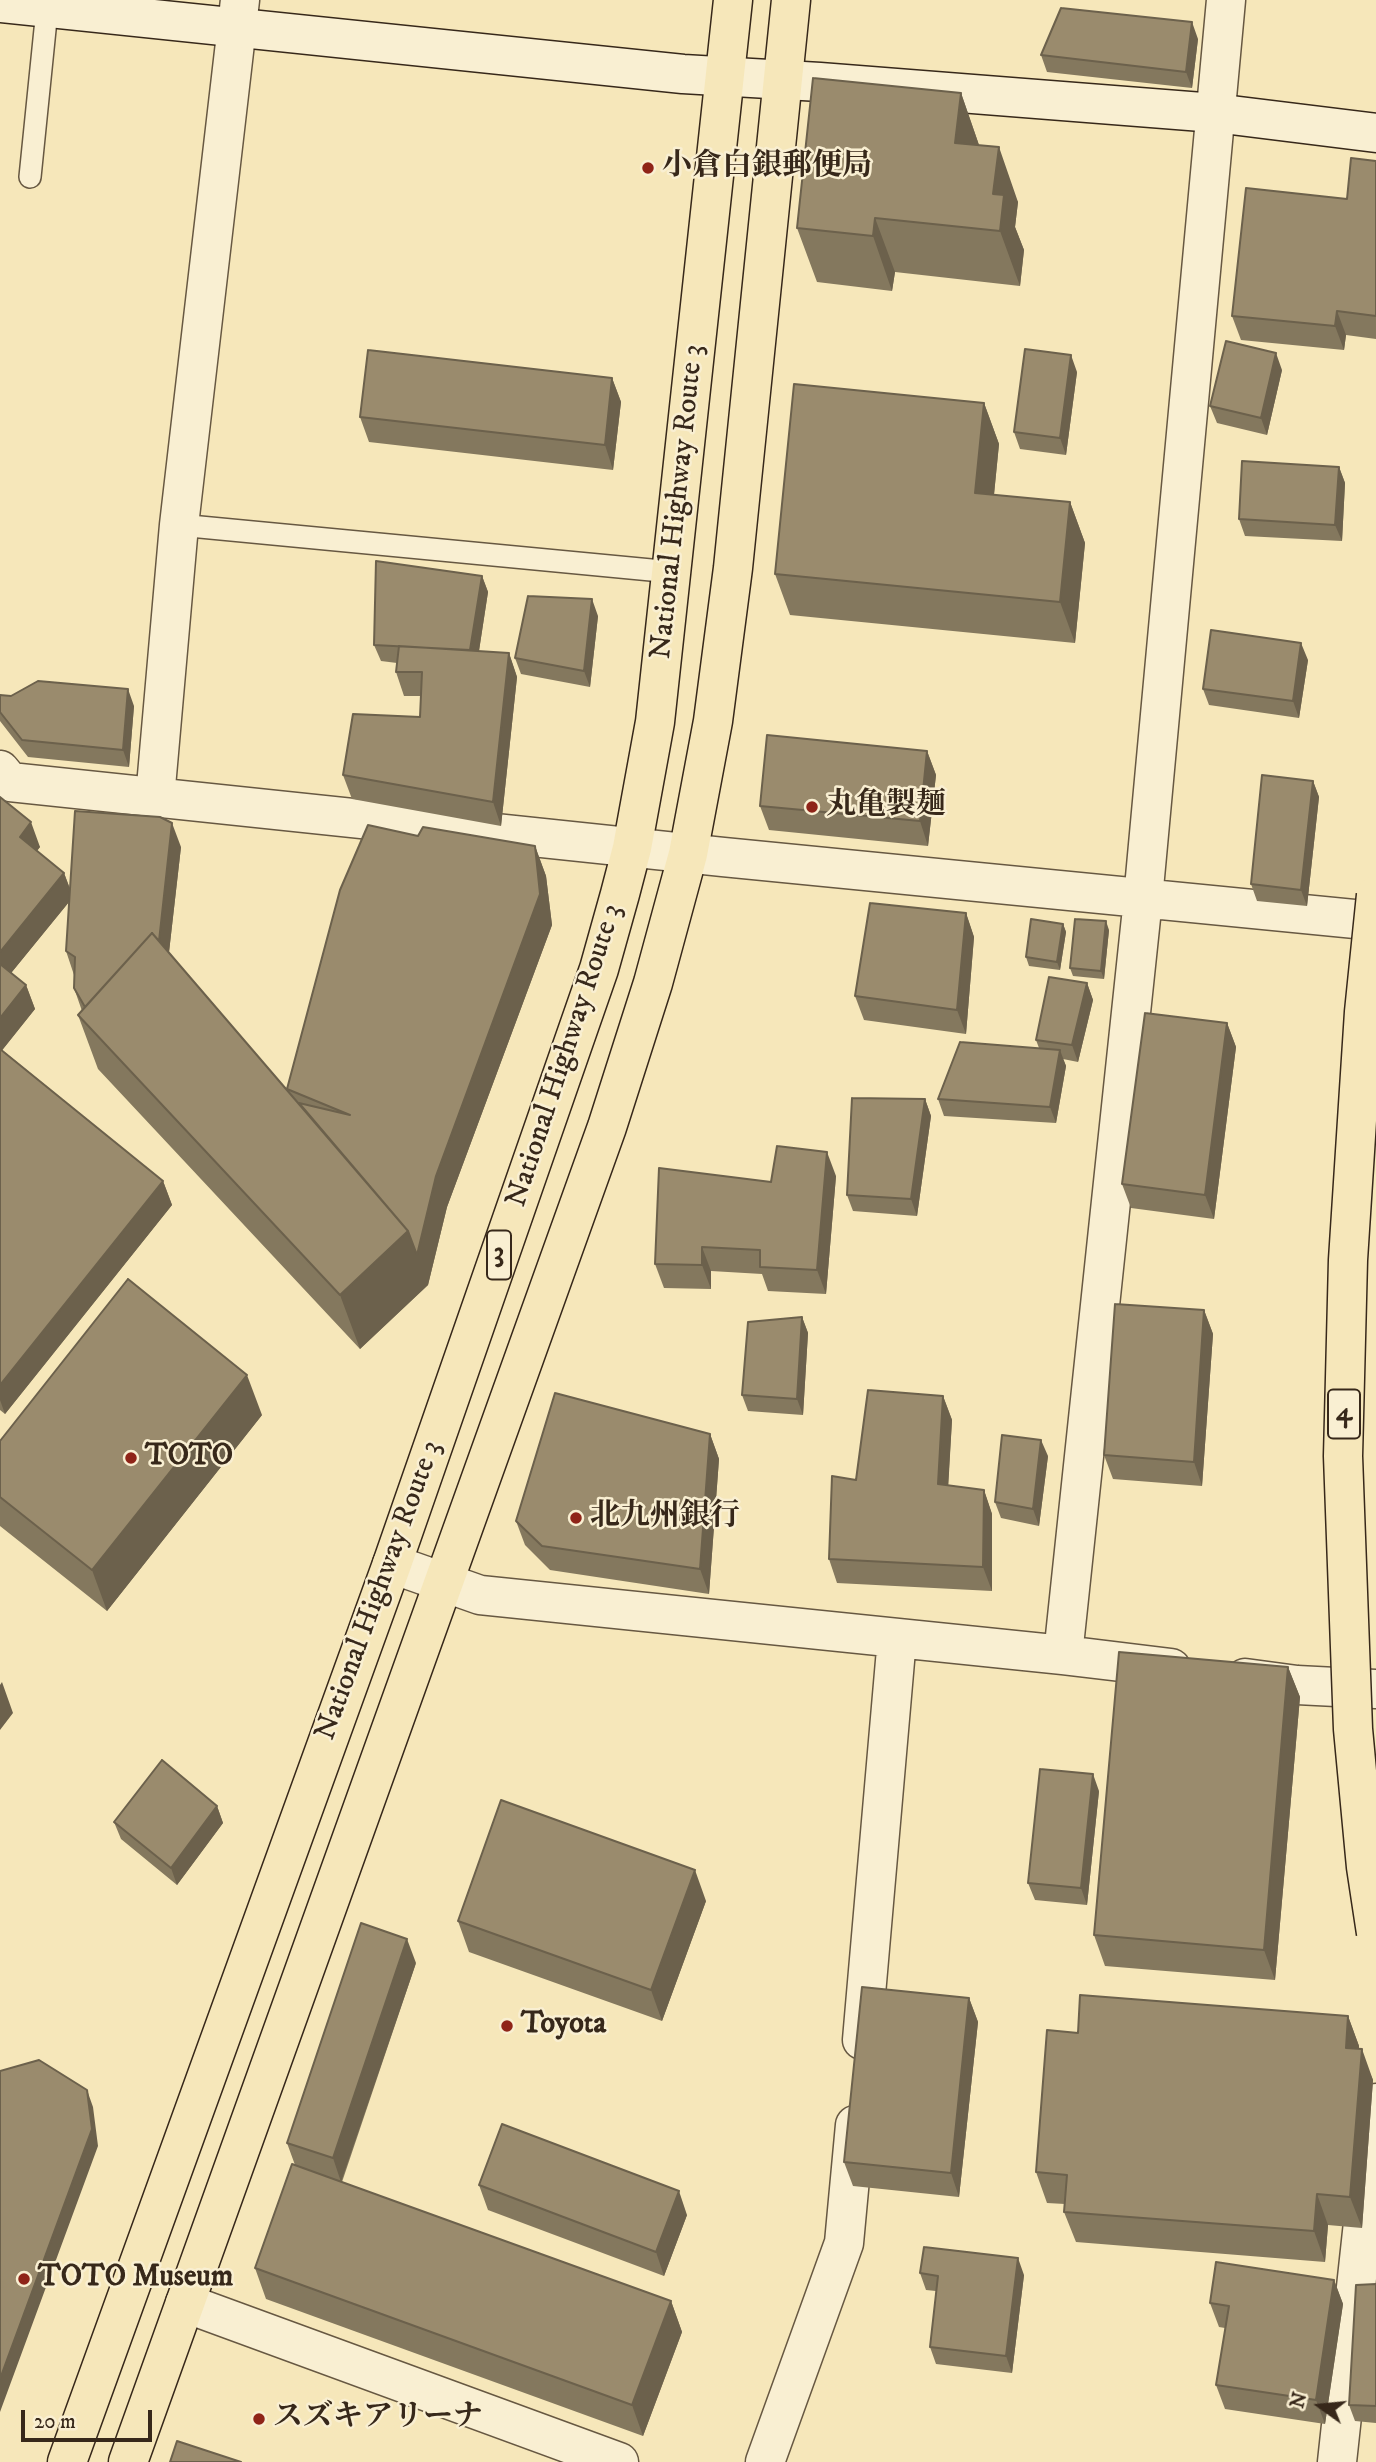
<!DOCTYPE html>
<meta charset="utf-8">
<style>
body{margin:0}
#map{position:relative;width:1376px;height:2462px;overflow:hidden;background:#f6e7ba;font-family:"IM FELL DW Pica",serif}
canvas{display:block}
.north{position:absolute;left:1285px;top:2371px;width:70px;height:70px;-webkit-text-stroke:5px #f9efd2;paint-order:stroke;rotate:285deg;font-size:19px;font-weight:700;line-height:28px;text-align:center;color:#37281a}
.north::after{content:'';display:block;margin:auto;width:24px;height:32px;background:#37281a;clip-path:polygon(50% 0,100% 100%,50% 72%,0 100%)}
.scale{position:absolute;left:21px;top:2410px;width:131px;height:32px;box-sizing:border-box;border:4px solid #37281a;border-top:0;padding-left:9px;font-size:21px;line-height:24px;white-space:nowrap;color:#37281a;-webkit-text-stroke:5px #f9efd2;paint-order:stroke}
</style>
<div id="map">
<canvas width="1376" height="2462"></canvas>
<div class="north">N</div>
<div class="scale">20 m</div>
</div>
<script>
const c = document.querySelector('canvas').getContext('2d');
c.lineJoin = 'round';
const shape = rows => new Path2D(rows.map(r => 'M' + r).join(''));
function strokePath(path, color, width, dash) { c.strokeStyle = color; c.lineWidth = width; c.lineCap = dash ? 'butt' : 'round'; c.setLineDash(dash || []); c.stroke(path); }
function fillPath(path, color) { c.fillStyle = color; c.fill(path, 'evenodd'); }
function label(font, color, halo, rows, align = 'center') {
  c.font = font + ' "IM FELL DW Pica","Noto Serif JP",serif'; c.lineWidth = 5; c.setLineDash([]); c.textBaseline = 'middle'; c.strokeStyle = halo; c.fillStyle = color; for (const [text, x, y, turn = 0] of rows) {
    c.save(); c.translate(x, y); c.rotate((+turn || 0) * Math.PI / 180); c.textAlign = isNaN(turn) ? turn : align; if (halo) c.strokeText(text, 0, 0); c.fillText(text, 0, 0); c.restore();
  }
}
const lane = shape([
 [30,177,48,0],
 [179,525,672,572]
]);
const street = shape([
 [0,770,10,782,723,857,1376,921],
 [155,798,179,525,240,0],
 [392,1564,480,1595,1063,1655,1171,1668],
 [1063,1655,1143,899,1226,0],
 [1245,1678,1297,1685,1376,1689],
 [862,2040,897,1638],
 [185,2303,619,2462],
 [765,2462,844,2243,855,2125],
 [1337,2462,1376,2103]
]);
const secondary = shape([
 [0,3,683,74,820,82,1215,113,1376,133]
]);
const highway = shape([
 [67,2462,392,1564,599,969,620,894,632,848,655,722,733,0],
 [128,2462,607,1127,653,983,688,854,713,721,733,568,791,0]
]);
const highwayBridge = shape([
 [1376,895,1364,1012,1348,1260,1343,1456,1353,1729,1366,1867,1376,1933]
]);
const wall = shape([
 [1198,39,1192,88,1047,72,1041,55],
 [961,93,979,145,1018,202,1015,227,1024,250,1020,286,895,272,892,291,817,282,797,228],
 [1376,161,1376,339,1346,335,1344,350,1241,340,1232,316,1347,199],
 [1282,370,1267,435,1217,423,1210,406],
 [1077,372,1066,455,1020,449,1014,432],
 [612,378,621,402,613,470,369,442,360,417],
 [984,403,999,444,994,495,1070,502,1085,543,1075,643,790,615,775,574],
 [1339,467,1345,483,1342,541,1245,536,1239,519],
 [482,576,488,592,479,651,509,653,517,677,501,826,352,799,343,775,420,717,421,696,404,696,396,672,397,663,381,661,374,645],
 [598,616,590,687,521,674,515,658],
 [1308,660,1299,718,1209,705,1203,689],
 [0,695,134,706,129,767,28,757,0,721],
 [927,751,936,775,928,846,769,830,760,806],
 [1313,781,1319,797,1307,906,1257,901,1251,884],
 [0,797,40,847,37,851,64,873,70,889,181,847,169,952,288,1091,287,1089,418,836,535,846,546,876,552,925,447,1207,428,1285,360,1349,98,1069,78,1015,82,1011,74,988,74,975,66,951,69,902,11,973,26,985,35,1009,2,1050,163,1181,172,1205,5,1414,0,1410],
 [966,913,974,937,966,1034,864,1020,855,996],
 [1063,924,1066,932,1060,970,1029,966,1026,957],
 [1109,930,1104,979,1073,976,1070,968],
 [1087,983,1093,1000,1078,1062,1063,1059,1066,1066,1056,1123,944,1116,938,1099,1039,1048,1036,1040],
 [1227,1023,1236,1047,1214,1219,1131,1208,1122,1184],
 [925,1099,931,1116,917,1216,853,1211,847,1195],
 [836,1176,826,1294,768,1291,762,1274,711,1271,711,1289,664,1288,655,1264,771,1182],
 [1204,1310,1213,1334,1202,1486,1113,1479,1104,1455],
 [802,1317,808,1333,803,1415,748,1411,742,1395],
 [943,1396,952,1420,948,1485,984,1490,992,1514,992,1591,837,1583,829,1559,856,1480],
 [262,1415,107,1611,0,1526,0,1441],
 [710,1434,719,1459,709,1594,550,1570,525,1545,516,1521],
 [1048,1456,1039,1526,1001,1518,995,1502],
 [1288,1667,1300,1697,1275,1980,1105,1966,1094,1935],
 [1099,1791,1087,1905,1035,1900,1028,1883],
 [217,1806,223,1823,177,1885,121,1839,114,1822],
 [706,1901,662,2021,469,1952,458,1921],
 [416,1963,342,2182,671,2301,682,2332,643,2436,266,2299,255,2268,295,2165,287,2143],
 [969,1998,978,2022,959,2197,853,2186,844,2162],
 [1348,2016,1359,2046,1359,2049,1373,2080,1362,2228,1328,2225,1325,2262,1076,2242,1064,2212,1065,2204,1047,2203,1036,2172,1078,2033],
 [479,2185,687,2215,664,2276,488,2210],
 [920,2273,1024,2275,1012,2373,936,2364,930,2347,936,2291,926,2290],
 [1334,2280,1343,2304,1325,2424,1225,2409,1216,2385,1225,2328,1219,2327,1210,2303],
 [1376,2284,1376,2423,1355,2421,1349,2405]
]);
const shadedWall = shape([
 [1192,22,1198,39,1192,88,1186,72],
 [961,93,980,148,955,143],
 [999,147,1018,202,1015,227,1024,250,1020,286,1000,231,993,194],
 [875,218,895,272,892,291,873,236],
 [1337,311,1346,335,1344,350,1335,326],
 [1276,353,1282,370,1267,435,1261,418],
 [1071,355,1077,372,1066,455,1060,438],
 [612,378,621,402,613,470,605,445],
 [984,403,999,444,990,534,975,493],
 [1339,467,1345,483,1342,541,1335,525],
 [1070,502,1085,543,1075,643,1060,602],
 [482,576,488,592,476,670,470,654],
 [592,599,598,616,590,687,584,671],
 [1301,643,1308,660,1299,718,1293,701],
 [509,653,517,677,501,826,493,802],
 [128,689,134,706,129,767,123,750],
 [927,751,936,775,928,846,920,821],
 [1313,781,1319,797,1307,906,1301,890],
 [31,822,40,847,28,861,20,837],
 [172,823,181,847,164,996,103,1041],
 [535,846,546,876,552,925,447,1207,428,1285,360,1349,340,1295,408,1231,436,1176],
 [64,873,73,897,3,983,0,974,0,952],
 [966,913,974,937,966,1034,957,1010],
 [1106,921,1109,930,1104,979,1101,971],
 [1063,924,1066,932,1060,970,1057,962],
 [1087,983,1093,1000,1078,1062,1072,1045],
 [26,985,35,1009,0,1053,0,1018],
 [1227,1023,1236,1047,1214,1219,1205,1195],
 [1060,1050,1066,1066,1056,1123,1050,1107],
 [925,1099,931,1116,917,1216,911,1199],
 [827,1152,836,1176,826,1294,817,1270],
 [163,1181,172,1205,5,1414,0,1400,0,1385],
 [702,1247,711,1271,711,1289,702,1265],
 [1204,1310,1213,1334,1202,1486,1194,1462],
 [802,1317,808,1333,803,1415,797,1399],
 [247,1375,262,1415,107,1611,92,1570],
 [943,1396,952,1420,947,1508,938,1484],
 [710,1434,719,1459,709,1594,700,1569],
 [1041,1440,1048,1456,1039,1526,1033,1509],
 [984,1490,992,1514,992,1591,983,1567],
 [1288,1667,1300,1697,1275,1980,1264,1950],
 [2,1682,13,1713,0,1730,0,1685],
 [1093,1774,1099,1791,1087,1905,1081,1888],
 [217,1806,223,1823,177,1885,171,1868],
 [695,1870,706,1901,662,2021,651,1990],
 [407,1939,416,1963,341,2182,333,2158],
 [969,1998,978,2022,959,2197,951,2173],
 [1348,2016,1359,2046,1357,2079,1346,2048],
 [1362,2049,1373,2080,1362,2228,1350,2197],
 [87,2090,93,2107,98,2146,0,2412,0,2379],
 [679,2191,687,2215,664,2276,656,2252],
 [1317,2194,1328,2225,1325,2262,1314,2231],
 [1018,2258,1024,2275,1012,2373,1006,2356],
 [1334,2280,1343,2304,1325,2424,1316,2400],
 [671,2301,682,2332,643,2436,632,2405]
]);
const building = shape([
 [1061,8,1192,22,1186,72,1041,55,1061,8],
 [813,78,961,93,955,143,999,147,993,194,1004,195,1000,231,875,218,873,236,797,228,813,78],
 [1351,158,1376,161,1376,316,1337,311,1335,326,1232,316,1246,188,1347,199,1351,158],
 [1226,341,1276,353,1261,418,1210,406,1226,341],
 [1025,349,1071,355,1060,438,1014,432,1025,349],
 [368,350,612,378,605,445,360,417,368,350],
 [794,384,984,403,975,493,1070,502,1060,602,775,574,794,384],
 [1242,461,1339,467,1335,525,1239,519,1242,461],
 [376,561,482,576,470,650,374,645,376,561],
 [528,596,592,599,584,671,515,658,528,596],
 [1211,630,1301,643,1293,701,1203,689,1211,630],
 [399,646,509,653,493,802,343,775,353,714,420,717,422,672,396,672,399,646],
 [38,681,128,689,123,750,22,740,0,712,0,695,11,696,38,681],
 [767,735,927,751,920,821,760,806,767,735],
 [1262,775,1313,781,1301,890,1251,884,1262,775],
 [0,797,31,822,20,837,64,873,0,952,0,797],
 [75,811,160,817,172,823,159,941,152,933,85,1007,74,988,75,957,66,951,75,811],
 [368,825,418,836,423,827,535,846,540,894,436,1176,417,1255,408,1231,299,1103,350,1115,287,1089,340,890,368,825],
 [870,903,966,913,957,1010,855,996,870,903],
 [1031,919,1063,924,1057,962,1026,957,1031,919],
 [1075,919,1106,921,1101,971,1070,968,1075,919],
 [152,933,408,1231,340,1295,78,1015,152,933],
 [0,964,26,985,0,1018,0,964],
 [1049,977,1087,983,1072,1045,1036,1040,1049,977],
 [1145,1013,1227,1023,1205,1195,1122,1184,1145,1013],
 [960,1042,1060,1050,1050,1107,938,1099,960,1042],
 [0,1049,163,1181,0,1385,0,1049],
 [852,1098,925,1099,911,1199,847,1195,852,1098],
 [777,1146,827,1152,817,1270,760,1267,760,1250,702,1247,702,1265,655,1264,659,1168,771,1182,777,1146],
 [128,1279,247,1375,92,1570,0,1497,0,1441,128,1279],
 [1115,1304,1204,1310,1194,1462,1104,1455,1115,1304],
 [802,1317,797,1399,742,1395,748,1322,802,1317],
 [868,1390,943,1396,938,1484,984,1490,983,1567,829,1559,832,1476,856,1480,868,1390],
 [555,1393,710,1434,700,1569,542,1546,516,1521,555,1393],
 [1002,1435,1041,1440,1033,1509,995,1502,1002,1435],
 [1119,1652,1288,1667,1264,1950,1094,1935,1119,1652],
 [162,1760,217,1806,171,1868,114,1822,162,1760],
 [1040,1769,1093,1774,1081,1888,1028,1883,1040,1769],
 [501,1800,695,1870,651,1990,458,1921,501,1800],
 [361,1923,407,1939,333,2158,287,2143,361,1923],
 [862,1987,969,1998,951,2173,844,2162,862,1987],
 [1080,1995,1348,2016,1346,2048,1362,2049,1350,2197,1317,2194,1314,2231,1064,2212,1067,2175,1036,2172,1047,2030,1078,2033,1080,1995],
 [39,2060,87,2090,92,2129,0,2379,0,2071,39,2060],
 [502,2124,679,2191,656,2252,479,2185,502,2124],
 [292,2164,671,2301,632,2405,255,2268,292,2164],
 [924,2247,1018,2258,1006,2356,930,2347,938,2276,920,2273,924,2247],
 [1216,2262,1334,2280,1316,2400,1216,2385,1229,2306,1210,2303,1216,2262],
 [1376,2284,1376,2406,1349,2405,1356,2285,1376,2284],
 [177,2441,241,2462,170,2462,177,2441]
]);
const markers = [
 [648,168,7,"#8f2418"],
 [812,807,7,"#8f2418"],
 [131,1458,7,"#8f2418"],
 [576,1518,7,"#8f2418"],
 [507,2026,7,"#8f2418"],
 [24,2279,7,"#8f2418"],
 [259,2419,7,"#8f2418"]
];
const shields = [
 [499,1255,24],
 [1344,1414,32]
];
const shieldNames = [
 ["3",499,1255],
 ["4",1344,1414]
];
const poiNames = [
 ["小倉白銀郵便局",662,168],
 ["丸亀製麺",826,807],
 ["TOTO",145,1458],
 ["北九州銀行",590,1518],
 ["Toyota",521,2026],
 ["TOTO Museum",38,2279],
 ["スズキアリーナ",273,2419]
];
const streetNames = [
 ["National Highway Route 3",679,502,-84],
 ["National Highway Route 3",566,1056,-72],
 ["National Highway Route 3",380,1591,-70]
];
strokePath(lane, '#675842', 24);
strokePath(street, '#675842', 41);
strokePath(secondary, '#37281a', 41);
strokePath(highway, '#37281a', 41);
strokePath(lane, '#f9efd2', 21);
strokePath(street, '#f9efd2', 38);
strokePath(secondary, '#f9efd2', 38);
strokePath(highway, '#f6e7ba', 38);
strokePath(highwayBridge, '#37281a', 41, []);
strokePath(highwayBridge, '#f6e7ba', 38);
fillPath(wall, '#84785e');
fillPath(shadedWall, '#6c614c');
fillPath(building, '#9a8b6d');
strokePath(building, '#6c614c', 2);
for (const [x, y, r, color] of markers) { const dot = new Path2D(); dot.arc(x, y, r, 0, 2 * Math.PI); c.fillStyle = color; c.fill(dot); strokePath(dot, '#f9efd2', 2.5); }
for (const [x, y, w] of shields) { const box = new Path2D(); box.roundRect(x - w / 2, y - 24.5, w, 49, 5); c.fillStyle = '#f9efd2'; c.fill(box); strokePath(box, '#37281a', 2); }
label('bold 28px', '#37281a', null, shieldNames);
label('bold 30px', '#37281a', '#f9efd2', poiNames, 'left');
label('30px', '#37281a', '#f9efd2', streetNames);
</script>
